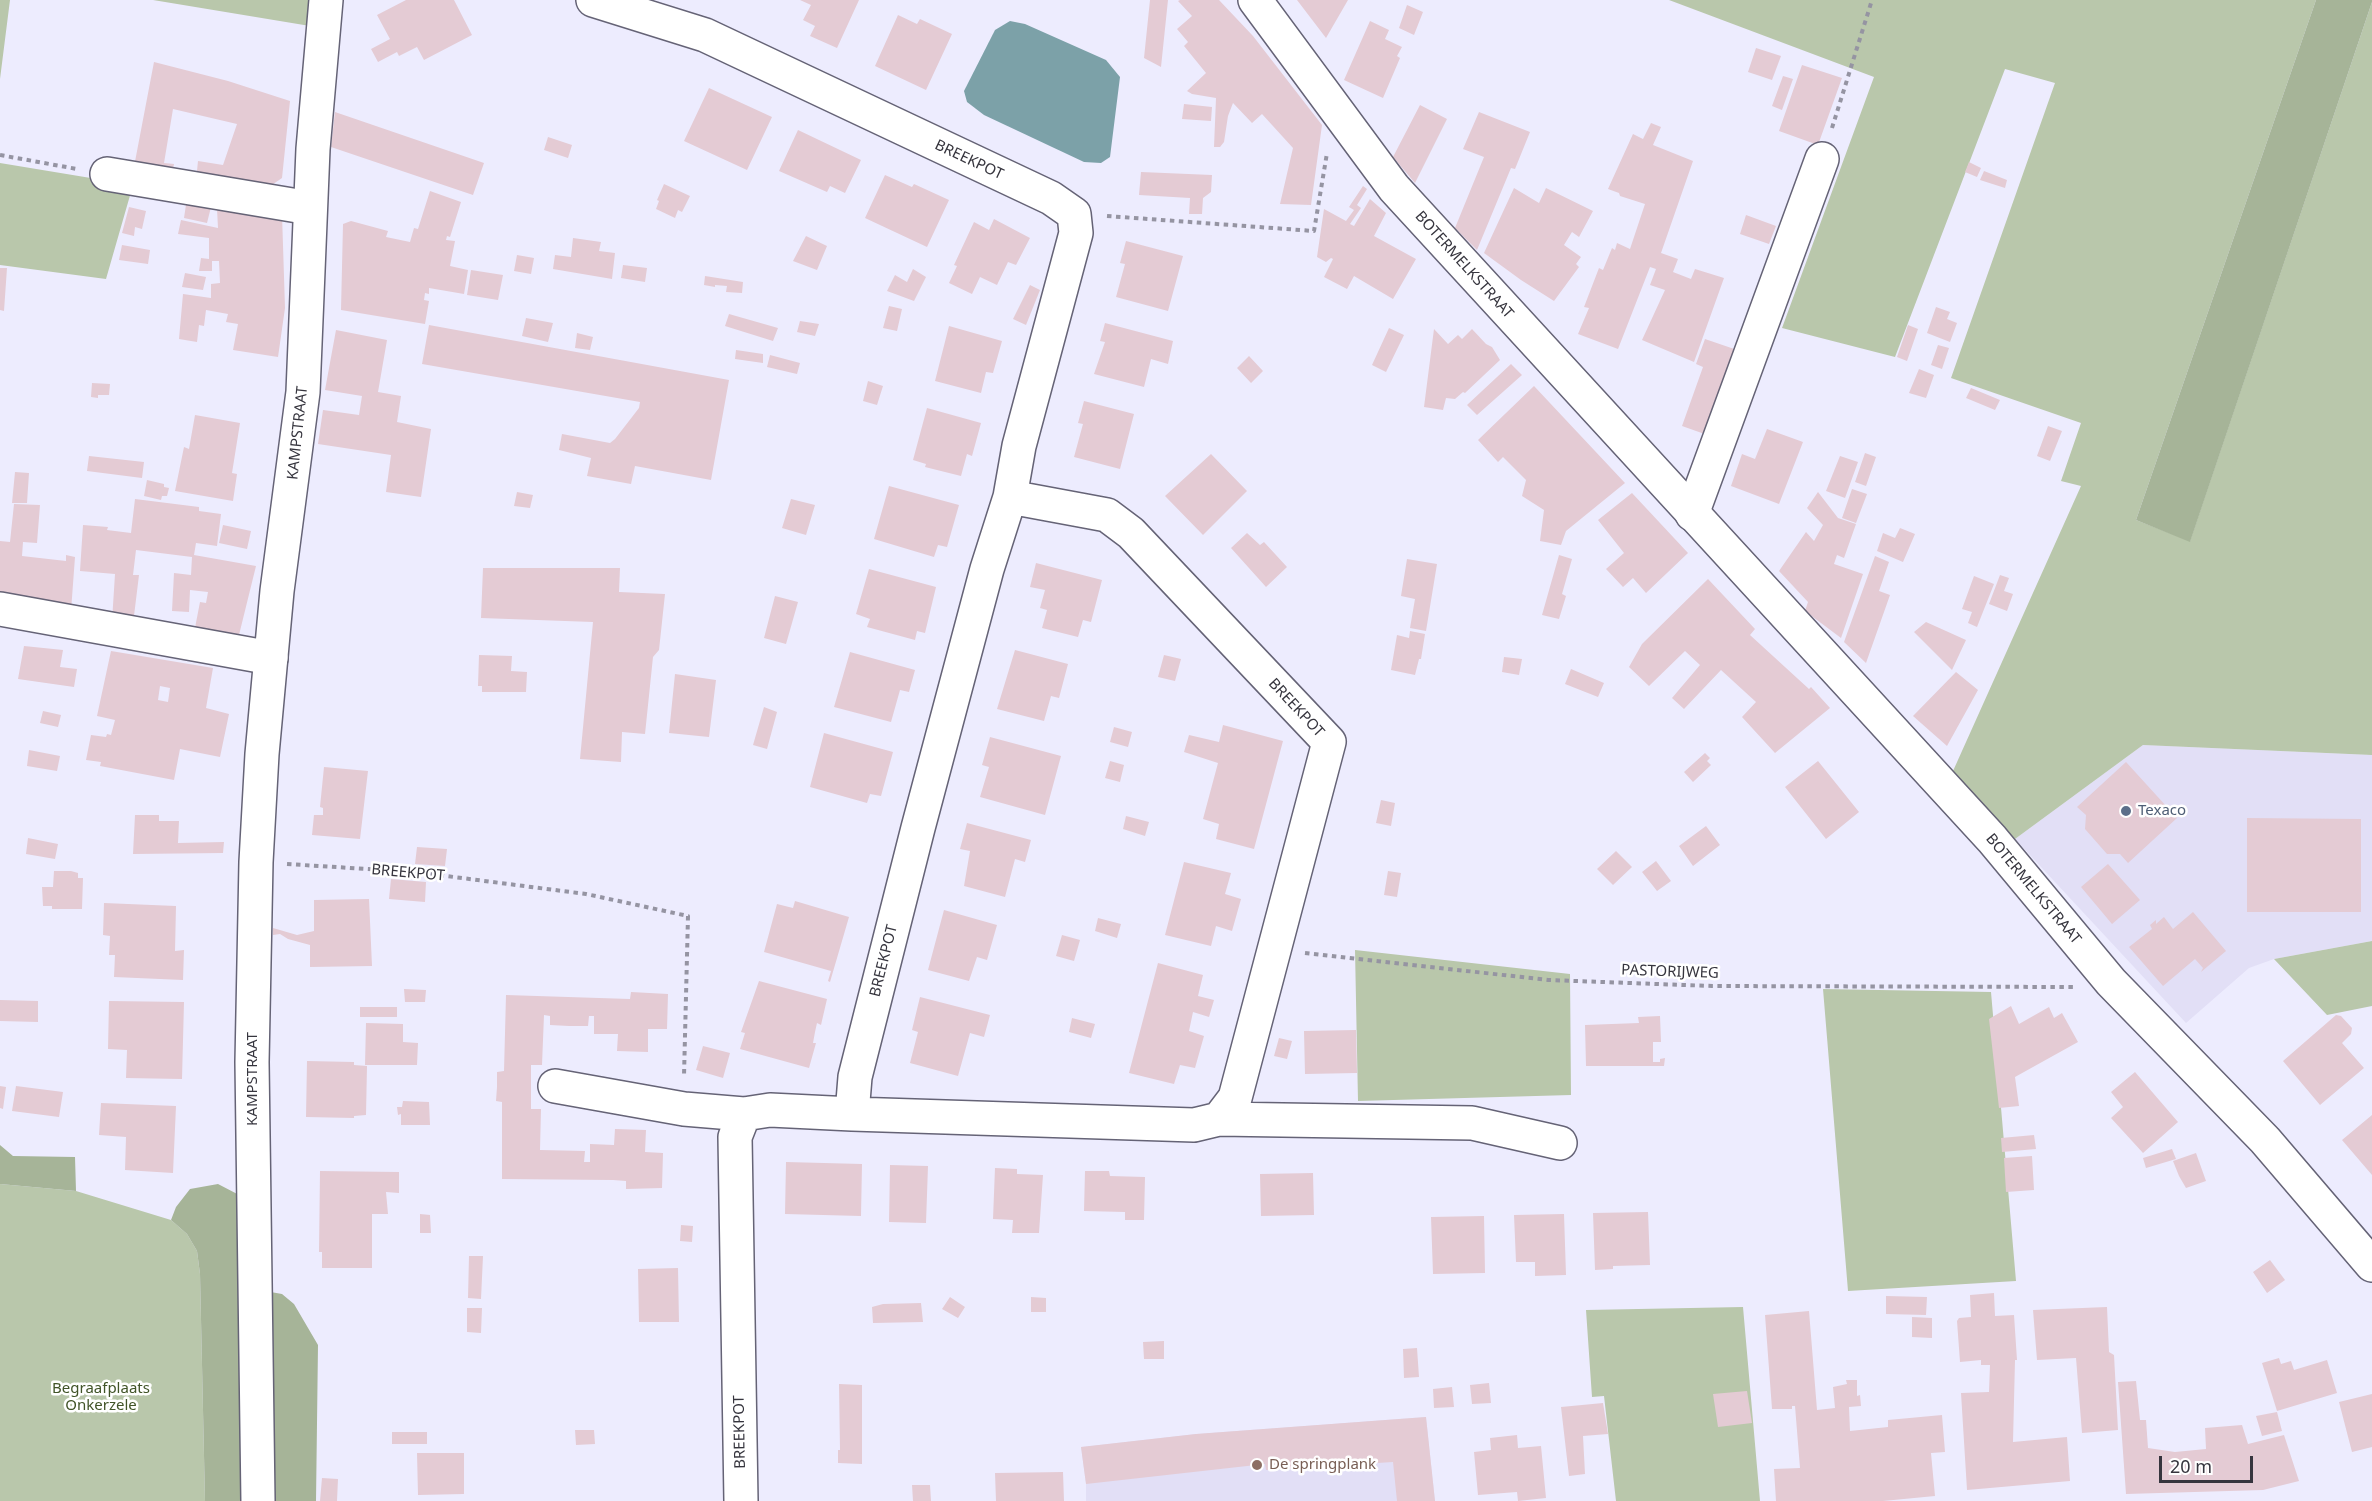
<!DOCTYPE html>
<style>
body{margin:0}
#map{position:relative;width:2372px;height:1501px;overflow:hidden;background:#edecfe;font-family:"Noto Sans",sans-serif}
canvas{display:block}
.scale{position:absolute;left:2159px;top:1456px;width:94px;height:27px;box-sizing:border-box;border:3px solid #36353e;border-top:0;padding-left:8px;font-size:18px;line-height:21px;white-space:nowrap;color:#36353e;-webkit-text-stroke:4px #fff;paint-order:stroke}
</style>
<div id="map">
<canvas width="2372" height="1501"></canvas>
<div class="scale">20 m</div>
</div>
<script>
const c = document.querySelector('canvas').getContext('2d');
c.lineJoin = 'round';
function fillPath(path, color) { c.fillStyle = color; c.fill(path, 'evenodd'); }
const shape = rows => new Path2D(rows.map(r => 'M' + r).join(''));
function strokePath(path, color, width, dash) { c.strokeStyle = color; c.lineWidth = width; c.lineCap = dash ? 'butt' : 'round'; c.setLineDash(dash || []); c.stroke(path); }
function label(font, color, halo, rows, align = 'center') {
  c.font = font + ' "Noto Sans",sans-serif'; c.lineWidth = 5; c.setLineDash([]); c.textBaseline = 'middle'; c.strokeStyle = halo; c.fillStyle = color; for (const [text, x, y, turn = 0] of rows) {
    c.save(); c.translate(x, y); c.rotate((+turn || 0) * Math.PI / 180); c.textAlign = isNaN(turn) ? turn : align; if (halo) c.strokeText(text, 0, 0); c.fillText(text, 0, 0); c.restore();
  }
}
const built = shape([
 [2143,745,2372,755,2372,941,2274,959,2249,968,2186,1023,2015,839],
 [1426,1417,1435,1501,1086,1501,1086,1484,1081,1447,1196,1434]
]);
const green = shape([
 [0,0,10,0,0,79],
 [153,0,311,0,310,26],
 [1669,0,2316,0,2136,520,2190,541,2372,2,2372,755,2143,745,2015,839,1953,771,2081,486,2061,481,2081,423,1951,378,2055,83,2005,69,1895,357,1782,328,1874,77],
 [0,163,133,185,106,279,0,265],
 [2372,941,2372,1006,2327,1015,2274,959],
 [1355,950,1570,974,1571,1095,1358,1101],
 [1823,989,1991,992,2016,1281,1848,1291],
 [0,1184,76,1191,171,1220,187,1234,197,1251,200,1274,205,1501,0,1501],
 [1743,1307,1760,1501,1616,1501,1604,1396,1592,1397,1586,1310]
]);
const forest = shape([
 [2316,0,2372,0,2372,2,2190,542,2136,520],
 [0,1145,13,1156,75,1157,76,1191,0,1184],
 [218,1184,243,1197,248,1288,282,1294,294,1304,318,1345,316,1501,205,1501,200,1274,197,1251,187,1234,171,1220,176,1207,190,1189]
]);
const water = shape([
 [1010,21,1025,24,1106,60,1120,77,1110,157,1101,163,1084,162,984,115,967,102,964,91,995,30]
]);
const building = shape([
 [406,0,454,0,472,35,424,60,417,47,399,56,397,52,378,62,371,49,390,39,377,15],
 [800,0,859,0,837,48,810,36,815,26,803,20,811,5],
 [1150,0,1168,0,1161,67,1144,58],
 [1180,0,1219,0,1253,36,1322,125,1311,205,1280,204,1293,148,1262,114,1252,123,1233,103,1228,116,1224,142,1220,147,1214,147,1216,98,1192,94,1187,91,1206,73,1184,46,1188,42,1177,29,1192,16,1178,1],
 [1297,0,1348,0,1326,38],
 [1407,5,1423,12,1414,35,1399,28],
 [898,15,917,24,920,19,952,34,926,90,875,66],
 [1370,21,1389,30,1385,39,1402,47,1397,56,1400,58,1383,98,1344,80],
 [1756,48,1781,56,1772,80,1748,72],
 [154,62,228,81,290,101,282,178,263,191,196,181,198,161,223,165,237,124,173,109,164,163,174,164,171,178,133,172],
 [1802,65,1842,78,1818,145,1779,131],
 [1783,76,1793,79,1782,110,1772,106],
 [709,88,772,117,747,170,684,141],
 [1184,104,1212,107,1211,121,1182,119],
 [1420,105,1447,119,1415,183,1393,157],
 [335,112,484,163,473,195,331,147],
 [1479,112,1530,132,1515,169,1511,168,1477,250,1455,228,1484,157,1463,149],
 [1651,123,1661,127,1653,145,1693,161,1661,253,1678,259,1673,272,1691,279,1695,269,1724,278,1694,362,1642,340,1665,290,1650,285,1656,269,1650,267,1618,349,1578,334,1589,308,1584,307,1599,268,1603,270,1612,248,1615,250,1617,243,1630,249,1645,204,1620,196,1619,193,1608,189,1633,134,1643,139],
 [798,130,861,160,845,193,830,186,827,192,779,171],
 [548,137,572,145,568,158,544,150],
 [1969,162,1981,168,1977,177,1965,172],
 [1984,171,2007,180,2005,188,1980,180],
 [1141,172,1212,175,1211,192,1203,198,1202,214,1189,214,1190,198,1139,195],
 [885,175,912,187,914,184,949,200,927,247,865,218],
 [664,184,690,196,682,212,678,210,675,218,656,209,659,201,657,200],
 [1363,186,1367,189,1357,205,1361,208,1350,224,1354,226,1370,199,1386,213,1374,236,1416,259,1393,299,1354,276,1347,289,1324,277,1333,259,1331,258,1326,262,1317,257,1324,209,1346,221,1354,210,1349,207],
 [1514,188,1539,203,1546,188,1593,211,1579,237,1572,232,1564,245,1581,257,1576,264,1579,267,1554,301,1521,280,1484,253],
 [430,191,461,202,450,237,447,236,446,240,455,241,450,266,468,270,464,294,429,288,429,294,425,293,424,300,429,301,425,324,341,310,343,224,351,221,388,231,386,237,410,242,414,228,418,229],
 [187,198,212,203,207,223,184,218],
 [129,207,146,211,142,229,135,227,134,236,122,233],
 [217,209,282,214,285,308,278,357,233,350,238,324,226,322,228,314,206,310,204,326,199,325,197,342,179,339,183,294,211,298,211,284,220,283,219,261,212,261,212,271,199,271,201,258,209,259,209,238,178,234,181,220,218,228],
 [1746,215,1776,226,1769,244,1740,234],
 [994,219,1030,238,1016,265,1008,262,997,285,980,277,972,294,949,283,957,266,954,265,974,222,989,230],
 [806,236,827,246,817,270,793,261],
 [573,238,601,242,599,251,615,253,612,279,553,269,555,255,571,257],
 [1126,241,1183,256,1168,311,1116,297,1125,264,1120,263],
 [122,245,150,250,148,264,119,260],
 [517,255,534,258,531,274,514,271],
 [623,265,647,268,645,282,621,278],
 [0,268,7,268,4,311,0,310],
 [913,269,926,277,914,301,887,291,895,275,907,282],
 [471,270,503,275,498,300,467,295],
 [185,273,206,277,203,290,182,287],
 [705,276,743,282,742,293,726,292,727,286,715,285,715,287,704,285],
 [1030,285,1040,290,1026,325,1013,319],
 [889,306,902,309,897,331,883,328],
 [1936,307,1950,312,1947,319,1957,323,1950,342,1927,333],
 [729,314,778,328,773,341,725,326],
 [526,318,553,323,548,342,522,336],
 [800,321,819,324,815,336,797,332],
 [1105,323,1173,341,1168,364,1151,359,1144,387,1094,374,1105,342,1100,341],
 [429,325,729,380,711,480,635,466,631,484,587,476,591,458,559,450,562,434,610,443,615,439,639,408,640,402,422,364],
 [1908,325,1918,329,1907,361,1897,357],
 [949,326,1002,341,993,373,986,372,981,393,935,381],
 [1389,328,1404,335,1386,372,1372,365],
 [1434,329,1448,344,1458,335,1462,339,1472,329,1486,344,1492,347,1500,360,1465,393,1463,392,1455,399,1446,398,1443,410,1424,407],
 [336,330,387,340,378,392,401,396,397,422,431,429,421,497,386,492,391,455,318,444,323,410,359,415,362,396,325,390],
 [577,333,593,337,590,350,575,348],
 [1705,339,1743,352,1713,437,1682,426,1703,367,1696,364],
 [1938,345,1949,348,1942,369,1931,365],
 [736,350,763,354,763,363,735,359],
 [770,355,800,363,797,374,767,367],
 [1249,356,1263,371,1251,383,1237,368],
 [1511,364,1522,375,1477,415,1467,405],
 [1919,369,1934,375,1926,398,1909,393],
 [868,381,883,386,877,405,863,401],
 [92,383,110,384,109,395,98,395,98,398,91,397],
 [1534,386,1625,483,1566,531,1561,545,1540,541,1544,510,1522,496,1526,480,1503,457,1498,462,1478,440],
 [1971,388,2000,400,1995,410,1966,398],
 [1084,401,1134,414,1120,469,1074,457,1083,424,1078,423],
 [927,408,981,423,972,456,967,454,961,476,925,467,926,464,913,460],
 [195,415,240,423,232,473,237,474,233,501,175,491,184,447,189,449],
 [2048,426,2062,431,2050,461,2037,456],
 [1767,429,1803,442,1779,504,1731,486,1742,454,1755,459],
 [1865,453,1876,457,1866,486,1855,482],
 [1211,454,1247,491,1203,535,1165,496],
 [89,456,144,462,142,478,87,471],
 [1840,456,1858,462,1845,498,1826,491],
 [15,472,29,473,27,503,12,503],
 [147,480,164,484,164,487,169,488,167,496,162,496,161,500,144,496],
 [889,486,959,505,947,547,938,545,934,557,874,539],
 [1852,489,1867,494,1856,523,1842,518],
 [517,492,533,495,530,508,514,506],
 [1818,492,1838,518,1856,524,1844,558,1837,555,1834,564,1863,574,1841,638,1805,611,1808,602,1779,571,1806,532,1814,541,1823,525,1807,508],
 [1632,493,1688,553,1646,593,1633,578,1623,587,1606,569,1624,553,1598,520],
 [135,499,199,507,199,511,221,514,217,546,196,543,194,555,256,566,239,635,194,633,200,602,206,603,208,592,190,590,189,612,172,611,174,573,191,575,192,557,136,550,133,575,139,575,133,624,112,621,115,574,80,571,83,525,108,527,107,530,131,533],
 [791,499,815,505,806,535,782,528],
 [14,504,40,505,37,543,23,542,22,556,66,561,66,555,75,557,71,611,0,603,0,541,10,542],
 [223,525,251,531,247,549,219,543],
 [1900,528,1915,534,1903,562,1877,551,1883,533,1895,538],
 [1247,533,1260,545,1264,542,1287,567,1266,587,1231,548],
 [1559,555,1572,559,1562,594,1566,596,1559,619,1542,615],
 [1875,556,1889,562,1879,591,1890,595,1866,663,1844,642],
 [1407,559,1437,564,1426,631,1410,628,1415,599,1401,596],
 [1036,563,1102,580,1091,622,1083,620,1078,637,1042,628,1047,610,1040,608,1045,590,1030,587],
 [483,568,620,568,619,592,665,594,659,650,653,657,645,734,622,732,621,762,580,759,593,622,481,618],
 [869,569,936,587,925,633,917,631,915,640,867,627,870,619,856,614],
 [2000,575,2009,578,2004,591,2013,594,2007,611,1989,604],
 [1974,576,1994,584,1977,627,1968,623,1972,612,1962,609],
 [1708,579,1755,629,1750,635,1809,689,1811,687,1830,708,1775,753,1742,717,1756,702,1721,670,1684,709,1672,698,1700,665,1685,651,1649,686,1629,667,1642,644],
 [775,596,798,602,786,644,764,638],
 [1926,622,1966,640,1952,670,1914,632],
 [1410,631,1425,634,1421,659,1419,659,1415,675,1391,670,1397,635,1409,638],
 [24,646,63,650,60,667,77,669,74,687,18,679],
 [1015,650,1068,664,1059,698,1051,696,1044,721,997,709],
 [111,651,213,668,206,708,229,714,220,757,180,749,174,780,100,766,101,762,86,760,91,735,106,737,107,734,111,735,115,720,97,716],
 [160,686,170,688,168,702,158,700],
 [850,652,915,670,909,692,900,690,891,722,834,707],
 [479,655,512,656,511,671,527,672,526,692,482,692,482,686,478,686],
 [1164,655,1181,659,1175,681,1158,677],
 [1504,657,1522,659,1519,675,1502,672],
 [1571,669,1604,683,1598,697,1565,684],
 [1956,672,1978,690,1947,746,1913,716],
 [675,674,716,680,709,737,669,733],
 [764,707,777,712,767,749,753,745],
 [43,711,61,715,58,727,40,723],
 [1223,725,1283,741,1254,849,1216,839,1219,824,1203,819,1218,763,1184,752,1189,735,1219,742],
 [1114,727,1132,732,1128,747,1110,742],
 [824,733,893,752,881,796,870,794,867,803,810,787],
 [990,737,1061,756,1045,815,980,797,989,767,982,765],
 [29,750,60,756,57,771,27,766],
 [1705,753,1710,758,1707,761,1711,765,1693,782,1684,772],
 [1110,761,1124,765,1120,782,1105,778],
 [1818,761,1859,812,1826,839,1785,787],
 [2126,762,2177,818,2128,863,2120,854,2107,854,2085,829,2086,815,2077,807],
 [324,767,368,771,360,839,312,835,314,815,323,815,323,808,320,807],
 [1381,800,1395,803,1391,826,1376,823],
 [135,815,159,815,159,821,179,821,178,843,224,842,223,853,133,854],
 [1126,816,1149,822,1145,836,1123,829],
 [2247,818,2361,819,2361,912,2247,912],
 [967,823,1031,840,1025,862,1015,859,1005,897,964,886,970,851,960,849],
 [1706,826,1720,845,1693,866,1679,846],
 [28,838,58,844,55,859,26,854],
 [417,847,447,849,445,866,415,864],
 [1616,851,1632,867,1613,885,1597,869],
 [1656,861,1671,881,1657,891,1642,872],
 [1184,862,1231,873,1225,894,1241,899,1232,931,1216,926,1211,946,1165,935],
 [2108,864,2140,900,2112,924,2081,887],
 [54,871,71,871,78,873,78,878,83,878,82,909,52,909,52,906,43,906,42,887,53,887],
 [1388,871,1401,873,1397,897,1384,895],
 [391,879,426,882,425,902,389,899],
 [369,899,372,966,310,967,310,945,288,939,280,934,273,935,273,928,297,935,314,931,314,900],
 [795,901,849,917,830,982,828,981,831,971,764,952,777,904,793,908],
 [104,903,176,906,175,951,184,950,183,980,114,977,115,955,109,955,110,936,103,935],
 [944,910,997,925,987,960,977,957,969,981,928,970],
 [2193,912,2226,951,2201,972,2203,968,2195,959,2163,986,2129,947,2152,929,2150,925,2156,920,2156,924,2164,917,2173,929],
 [1098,918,1121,924,1117,938,1095,931],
 [1062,935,1080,940,1074,961,1056,956],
 [1158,963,1203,975,1198,996,1214,1000,1209,1017,1193,1012,1189,1031,1204,1036,1195,1068,1180,1065,1174,1084,1129,1073],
 [759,981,827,999,821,1025,817,1023,815,1032,813,1043,816,1043,809,1068,740,1049,745,1033,741,1032],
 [404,989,426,990,425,1002,405,1002],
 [631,992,668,994,667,1029,648,1029,648,1052,617,1051,618,1034,594,1034,594,1016,589,1016,588,1026,569,1026,550,1025,550,1016,544,1015,542,1065,531,1065,531,1109,541,1109,540,1150,585,1151,584,1162,590,1162,590,1144,614,1145,615,1129,646,1130,645,1152,663,1153,662,1188,626,1189,626,1181,613,1180,502,1179,502,1102,496,1101,497,1087,497,1072,504,1071,506,995,630,999],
 [920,997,990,1015,984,1037,970,1033,958,1076,910,1063,918,1032,912,1030],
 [0,1000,38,1001,38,1022,0,1021],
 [109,1001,184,1002,182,1079,126,1078,127,1050,108,1049],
 [2011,1006,2019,1024,2049,1007,2054,1018,2062,1013,2078,1042,2015,1077,2019,1106,1999,1108,1989,1019],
 [360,1007,397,1007,397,1017,360,1017],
 [2336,1015,2341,1016,2352,1028,2351,1034,2342,1043,2364,1068,2320,1105,2283,1061],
 [1660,1016,1661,1042,1653,1042,1653,1062,1660,1062,1660,1059,1665,1058,1664,1066,1586,1066,1585,1025,1639,1023,1638,1017],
 [1072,1018,1095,1024,1091,1038,1069,1032],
 [366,1023,403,1024,403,1042,418,1043,417,1065,365,1065],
 [1356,1030,1357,1073,1305,1074,1304,1031],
 [1279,1038,1292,1041,1287,1059,1274,1056],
 [703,1046,730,1053,723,1078,696,1070],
 [307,1061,354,1062,354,1065,367,1066,366,1115,354,1116,354,1118,306,1117],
 [2135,1072,2178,1122,2143,1153,2111,1118,2123,1107,2111,1092],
 [0,1086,6,1087,3,1109,0,1108],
 [16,1086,63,1092,59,1117,12,1111],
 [403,1101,429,1102,430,1125,401,1125,401,1114,398,1115,397,1107,402,1107],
 [101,1103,176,1106,173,1173,125,1170,126,1137,99,1135],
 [2372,1115,2372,1175,2342,1140],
 [2034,1135,2036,1149,2002,1152,2001,1138],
 [2172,1149,2176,1159,2146,1168,2143,1158],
 [2196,1153,2206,1181,2186,1188,2179,1176,2173,1161],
 [2032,1156,2034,1190,2006,1192,2004,1158],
 [786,1162,862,1164,861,1216,785,1214],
 [890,1165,928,1166,926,1223,889,1222],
 [995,1168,1017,1169,1017,1174,1043,1175,1039,1233,1012,1233,1013,1220,993,1219],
 [320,1171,399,1172,399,1193,386,1192,388,1214,372,1214,372,1268,322,1268,322,1252,319,1252],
 [1085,1171,1109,1171,1110,1176,1145,1177,1144,1220,1125,1220,1125,1212,1084,1211],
 [1313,1173,1314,1215,1261,1216,1260,1174],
 [1648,1212,1650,1265,1613,1266,1613,1269,1595,1270,1593,1213],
 [420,1214,430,1215,431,1233,420,1233],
 [1564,1214,1566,1275,1535,1276,1535,1262,1516,1262,1514,1215],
 [1484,1216,1485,1273,1433,1274,1431,1217],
 [681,1225,693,1226,692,1242,680,1241],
 [469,1256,483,1256,481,1299,468,1298],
 [2270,1260,2285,1280,2267,1293,2253,1272],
 [678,1268,679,1322,639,1322,638,1269],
 [1994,1293,1995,1316,2014,1315,2017,1360,2015,1360,2013,1442,2067,1437,2070,1481,1967,1490,1961,1393,1989,1392,1990,1365,1981,1365,1981,1360,1960,1362,1957,1321,1959,1318,1971,1317,1970,1295],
 [1886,1296,1927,1297,1926,1315,1886,1314],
 [950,1297,965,1307,958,1318,942,1309],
 [1031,1297,1046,1298,1046,1312,1031,1312],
 [921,1303,923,1322,873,1323,872,1307,883,1304],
 [2107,1307,2109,1352,2114,1355,2118,1430,2082,1433,2076,1358,2037,1360,2033,1310],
 [467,1308,482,1308,481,1333,467,1332],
 [1809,1311,1817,1410,1835,1408,1833,1387,1847,1384,1846,1380,1857,1380,1857,1396,1860,1395,1861,1406,1849,1407,1850,1431,1888,1427,1888,1420,1942,1415,1945,1452,1931,1453,1935,1496,1883,1501,1776,1501,1774,1469,1800,1468,1795,1406,1792,1406,1792,1409,1772,1409,1765,1315],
 [1912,1317,1932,1318,1932,1338,1912,1337],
 [1164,1341,1164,1359,1144,1359,1143,1342],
 [1417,1348,1419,1377,1404,1378,1403,1349],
 [2279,1358,2281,1364,2291,1361,2294,1370,2327,1360,2337,1393,2277,1411,2262,1363],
 [2136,1381,2140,1420,2146,1420,2148,1448,2175,1452,2206,1449,2205,1428,2242,1425,2248,1444,2284,1435,2299,1481,2263,1490,2126,1494,2118,1382],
 [1489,1383,1491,1403,1472,1404,1470,1385],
 [839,1384,862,1385,862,1464,838,1463,838,1450,840,1450],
 [1452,1387,1454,1407,1434,1408,1433,1389],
 [1747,1391,1752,1423,1718,1427,1713,1394],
 [2372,1394,2372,1447,2352,1452,2339,1402],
 [1603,1403,1608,1434,1583,1436,1585,1474,1569,1476,1561,1407],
 [2277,1412,2282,1431,2262,1436,2256,1416],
 [1426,1417,1435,1501,1397,1501,1393,1462,1266,1470,1265,1464,1086,1484,1081,1447,1196,1434],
 [575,1430,594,1430,595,1444,576,1445],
 [392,1432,427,1432,427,1444,392,1444],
 [1517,1435,1518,1448,1541,1446,1546,1498,1518,1501,1517,1492,1478,1495,1474,1452,1491,1450,1490,1438],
 [417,1453,464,1453,464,1494,418,1495],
 [1063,1472,1064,1501,996,1501,995,1473],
 [322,1478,338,1479,337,1501,320,1501],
 [912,1485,930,1485,931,1501,913,1501]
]);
const path = shape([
 [1832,128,1872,0],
 [0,155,77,169],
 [1107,216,1314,231,1327,153],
 [287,864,415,872,586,894,688,916,684,1076],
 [1305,953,1548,980,1712,986,2073,987]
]);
const minor = shape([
 [593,0,705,35,1051,198,1074,214,1076,233,1019,446,1010,497,987,569,918,828,855,1077,852,1114,770,1110,744,1114,735,1137,741,1501],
 [107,174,310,208],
 [1692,514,1822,159],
 [0,609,271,658],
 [555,1086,684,1109,744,1114],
 [852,1114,1194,1125,1219,1119,1235,1098,1329,742,1131,533,1107,515,1010,497],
 [1219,1119,1472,1123,1560,1143]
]);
const tertiary = shape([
 [1255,0,1394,188,1992,839,2111,982,2265,1140,2372,1265],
 [258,1501,252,1062,256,862,262,754,277,591,303,392,313,149,326,0]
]);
const markers = [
 [2126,811,6,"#5c6f8a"],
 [1257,1465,6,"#8d6e63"]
];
const streetNames = [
 ["BREEKPOT",969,160,25],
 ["BOTERMELKSTRAAT",1464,265,48],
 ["KAMPSTRAAT",298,433,-84],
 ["BREEKPOT",1296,708,47],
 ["BREEKPOT",408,873,5],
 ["BOTERMELKSTRAAT",2033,889,50],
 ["BREEKPOT",884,961,-76],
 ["PASTORIJWEG",1670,972,2],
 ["KAMPSTRAAT",253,1079,-90],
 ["BREEKPOT",740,1432,-91]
];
const serviceNames = [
 ["Texaco",2138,811]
];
const parkNames = [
 ["Begraafplaats",101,1389],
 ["Onkerzele",101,1406]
];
const educationNames = [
 ["De springplank",1269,1465]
];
fillPath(built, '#e2dff6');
fillPath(green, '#b9c7ab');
fillPath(forest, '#a6b498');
fillPath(water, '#7ca1a8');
fillPath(building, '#e4cbd4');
strokePath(minor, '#656376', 36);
strokePath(tertiary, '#656376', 36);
strokePath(path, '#9594a2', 4, [4.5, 4.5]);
strokePath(minor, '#fff', 33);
strokePath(tertiary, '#fff', 33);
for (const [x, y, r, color] of markers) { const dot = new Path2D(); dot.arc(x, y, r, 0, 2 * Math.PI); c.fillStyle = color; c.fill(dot); strokePath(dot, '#fff', 2); }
label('15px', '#36353e', '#fff', streetNames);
label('15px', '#4e5e75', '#fff', serviceNames, 'left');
label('15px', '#415428', '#fff', parkNames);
label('15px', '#785e54', '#fff', educationNames, 'left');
</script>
